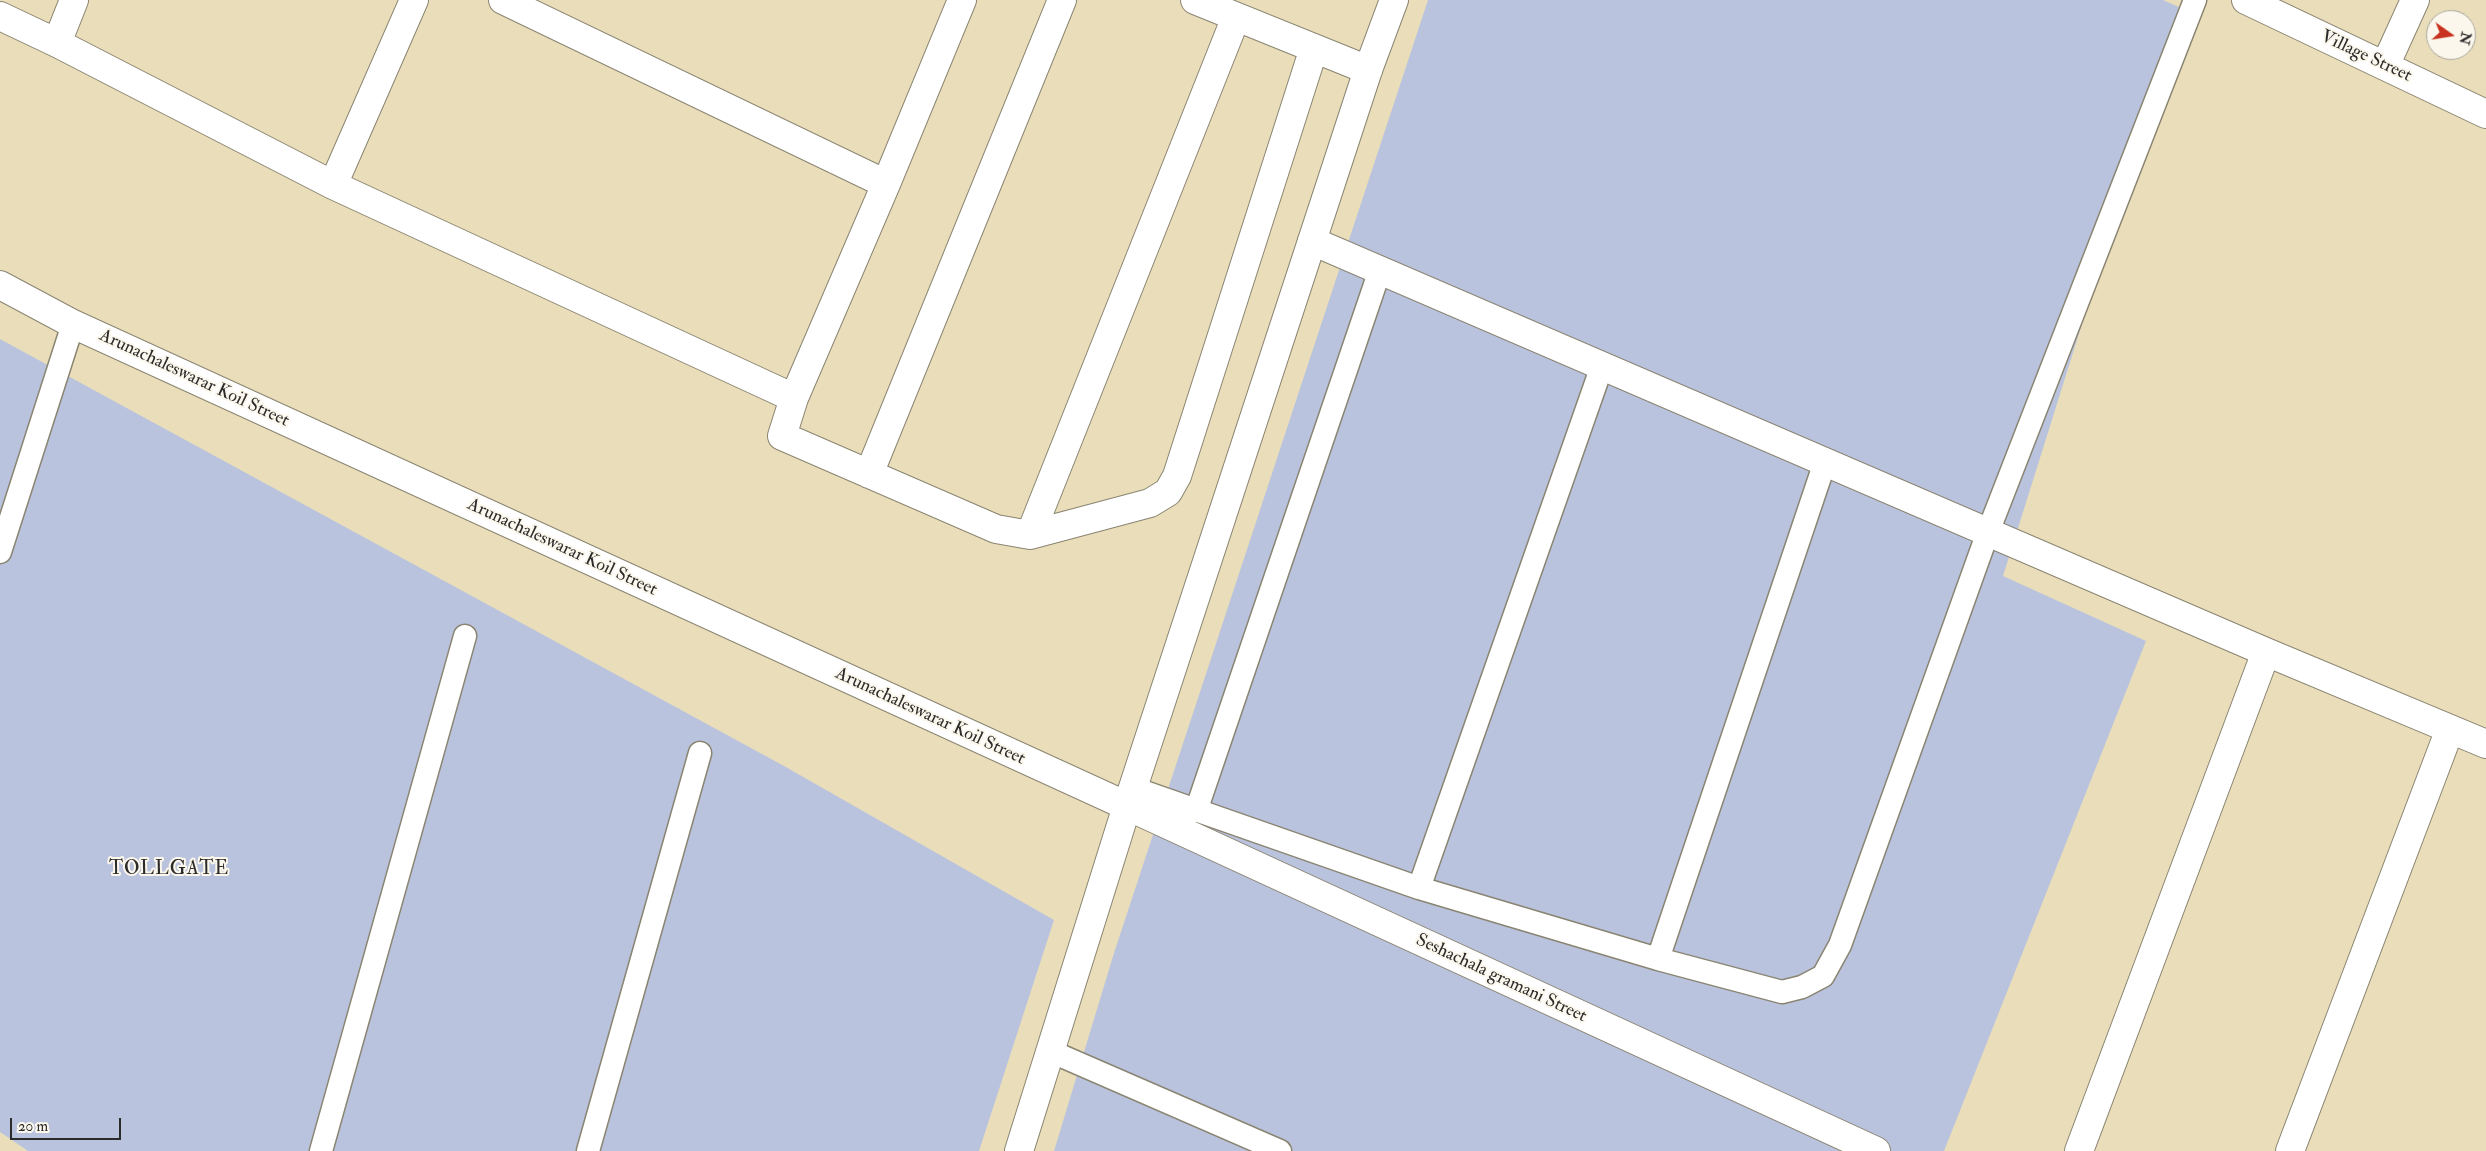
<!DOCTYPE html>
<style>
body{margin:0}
#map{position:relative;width:2486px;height:1151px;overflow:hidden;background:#e9deb9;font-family:"IM FELL Double Pica",serif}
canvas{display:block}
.north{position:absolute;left:2426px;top:10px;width:50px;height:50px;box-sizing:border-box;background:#fbf7ec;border:1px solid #a8a59f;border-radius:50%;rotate:103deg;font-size:14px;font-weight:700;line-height:20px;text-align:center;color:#2b2b2b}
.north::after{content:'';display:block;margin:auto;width:18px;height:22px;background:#c8321e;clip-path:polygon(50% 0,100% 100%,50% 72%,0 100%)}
.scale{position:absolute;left:10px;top:1118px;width:111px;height:22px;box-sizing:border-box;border:2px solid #2b2b2b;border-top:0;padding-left:6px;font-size:15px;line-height:18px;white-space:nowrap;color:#2b2b2b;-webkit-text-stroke:4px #fbf7ec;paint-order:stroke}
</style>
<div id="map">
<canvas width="2486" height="1151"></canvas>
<div class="north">N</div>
<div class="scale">20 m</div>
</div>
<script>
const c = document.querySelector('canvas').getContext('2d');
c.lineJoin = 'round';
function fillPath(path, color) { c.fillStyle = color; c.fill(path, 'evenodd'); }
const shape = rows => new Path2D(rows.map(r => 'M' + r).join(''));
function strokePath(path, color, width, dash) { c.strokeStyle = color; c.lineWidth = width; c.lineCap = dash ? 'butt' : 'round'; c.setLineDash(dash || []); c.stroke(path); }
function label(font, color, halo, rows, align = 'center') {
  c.font = font + ' "IM FELL Double Pica",serif'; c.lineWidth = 4; c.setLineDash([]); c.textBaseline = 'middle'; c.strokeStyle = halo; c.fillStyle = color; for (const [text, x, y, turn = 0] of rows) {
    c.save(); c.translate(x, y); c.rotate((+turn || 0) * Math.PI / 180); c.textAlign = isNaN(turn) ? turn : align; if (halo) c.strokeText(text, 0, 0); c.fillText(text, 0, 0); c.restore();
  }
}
const industrial = shape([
 [1428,0,2163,0,2181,8,2003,576,2146,641,1944,1151,1054,1151,1114,953],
 [0,339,784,766,1054,920,979,1151,28,1151,0,1132]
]);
const service = shape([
 [0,552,73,324],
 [1133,788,1419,888,1658,959,1782,992,1802,987,1823,976,1840,945,1988,532,2195,0],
 [1196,811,1380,270],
 [1419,888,1602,366],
 [1658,959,1825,462],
 [1050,1051,1280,1151],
 [321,1151,465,636],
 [588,1151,700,753]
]);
const minor = shape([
 [503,0,886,184],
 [1195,0,1368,70],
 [2246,0,2486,114],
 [0,16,57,43,333,185,794,398,886,184,962,0],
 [57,43,74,0],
 [2385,66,2415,0],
 [333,185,414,0],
 [1312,241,2266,652,2486,744],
 [0,285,73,324,1127,806],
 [794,398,782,436,996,529,1030,535,1150,503,1168,492,1177,476,1314,48],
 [869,474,1062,0],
 [1030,535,1236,17],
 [2079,1151,2266,652],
 [2290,1151,2450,729]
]);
const tertiary = shape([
 [1127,806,1876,1151],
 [1019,1151,1127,806,1368,70,1394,0]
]);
const streetNames = [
 ["Village Street",2366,57,25],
 ["Arunachaleswarar Koil Street",194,379,25],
 ["Arunachaleswarar Koil Street",562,548,25],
 ["Arunachaleswarar Koil Street",930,717,25],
 ["Seshachala gramani Street",1501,979,25]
];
const neighbourhoodNames = [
 ["TOLLGATE",169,870]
];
fillPath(industrial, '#bac3de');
strokePath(service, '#8a8472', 25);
strokePath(minor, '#8a8472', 30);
strokePath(tertiary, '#8a8472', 30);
strokePath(service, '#fff', 22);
strokePath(minor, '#fff', 28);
strokePath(tertiary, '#fff', 28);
label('18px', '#2b2b2b', '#fbf7ec', streetNames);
c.letterSpacing = '1px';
label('19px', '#2b2b2b', '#fbf7ec', neighbourhoodNames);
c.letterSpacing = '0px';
</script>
